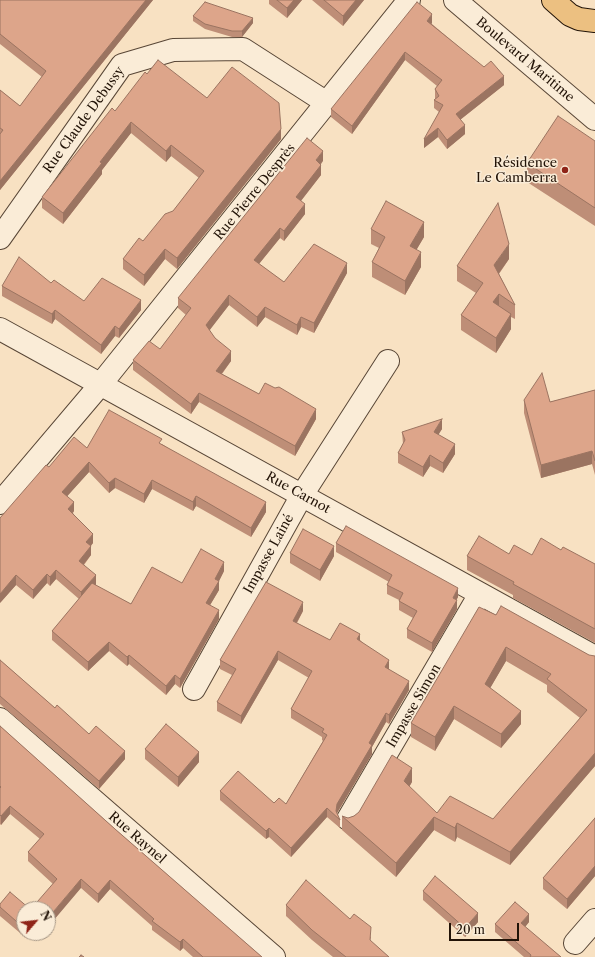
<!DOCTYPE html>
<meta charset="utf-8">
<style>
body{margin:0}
#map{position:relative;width:595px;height:957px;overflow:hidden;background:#f8e1c2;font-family:"Libre Caslon Text",serif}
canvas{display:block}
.north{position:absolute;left:16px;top:901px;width:40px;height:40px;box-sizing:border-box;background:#faecd7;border:1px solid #a49584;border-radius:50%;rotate:62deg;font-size:11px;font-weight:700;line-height:16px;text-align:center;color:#221307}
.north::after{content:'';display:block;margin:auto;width:14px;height:18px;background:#8f2418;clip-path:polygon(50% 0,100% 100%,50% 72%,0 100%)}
.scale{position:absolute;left:449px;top:923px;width:70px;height:18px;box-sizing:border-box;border:2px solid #221307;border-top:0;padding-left:5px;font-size:12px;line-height:14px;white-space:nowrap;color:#221307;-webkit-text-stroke:3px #faecd7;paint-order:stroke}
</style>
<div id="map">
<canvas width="595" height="957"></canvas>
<div class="north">N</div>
<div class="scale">20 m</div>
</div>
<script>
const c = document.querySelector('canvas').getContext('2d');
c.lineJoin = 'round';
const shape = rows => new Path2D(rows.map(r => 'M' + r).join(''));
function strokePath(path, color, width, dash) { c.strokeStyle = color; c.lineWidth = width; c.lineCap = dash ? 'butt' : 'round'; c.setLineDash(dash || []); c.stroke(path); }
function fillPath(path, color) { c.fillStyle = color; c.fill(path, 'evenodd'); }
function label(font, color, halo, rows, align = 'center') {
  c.font = font + ' "Libre Caslon Text",serif'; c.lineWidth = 3; c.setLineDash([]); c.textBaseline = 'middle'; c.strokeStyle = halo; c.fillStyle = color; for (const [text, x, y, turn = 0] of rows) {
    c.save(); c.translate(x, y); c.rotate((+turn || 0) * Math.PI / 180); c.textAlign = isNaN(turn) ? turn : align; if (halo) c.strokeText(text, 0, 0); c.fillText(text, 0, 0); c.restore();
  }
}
const minor = shape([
 [455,0,595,119],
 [0,238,122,65,173,50,243,49,327,103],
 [0,329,595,657],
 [0,503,100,385,409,0],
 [194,689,302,495,388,361],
 [0,719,274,957],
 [348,819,480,594],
 [575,943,595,920]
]);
const major = shape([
 [553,0,570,15,579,19,595,21]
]);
const wall = shape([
 [0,0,153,0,0,190,0,90,20,106,42,77,0,44],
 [269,0,302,0,287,18,269,4],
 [312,0,364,0,343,26],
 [193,16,253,23,242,37,232,37,205,29,193,21],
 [432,23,432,24,504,85,460,120,465,134,447,149,438,137,424,148,439,112,434,108,434,100,435,99,435,89,437,86,405,60,352,134,331,117,331,109],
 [147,74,207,98,281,139,177,269,165,259,144,286,123,269,123,259,143,241,173,211,199,178,171,156,166,162,131,133,102,170,102,174,63,224,42,208,42,197,115,111],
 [595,141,595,226,527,182,527,163],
 [323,161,321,164,321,175,301,201,305,214,284,241,280,238,259,264,284,282,347,273,314,333,301,327,297,335,265,317,257,327,229,305,209,330,231,361,222,374,259,394,316,419,295,456,199,402,191,414,133,370,133,360,160,349,186,315,178,308,178,298],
 [371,229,424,237,416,250,421,267,405,295,372,277,372,262,379,248,371,244],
 [509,259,499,274,515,305,515,319,511,317,511,329,496,353,461,330,461,315,476,293,457,281,457,266],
 [51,283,84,301,141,310,119,338,115,336,101,354,55,319,52,324,2,296,2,286],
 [595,390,595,475,592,464,541,478,524,413,524,400,550,402],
 [442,429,438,434,455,454,443,473,430,466,423,477,398,463,398,453,403,444,402,432],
 [162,444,266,512,251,537,196,506,193,511,152,489,144,503,115,488,109,493,89,472,67,496,74,511,73,513,93,543,91,546,91,555,84,565,95,585,131,604,182,583,224,571,219,581,219,590,210,605,219,619,180,688,175,684,166,695,129,664,127,666,109,651,88,671,52,640,52,631,79,599,56,579,50,586,47,583,33,599,16,585,0,603,49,467,87,448],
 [336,543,458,597,456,600,457,609,432,652,407,638,407,629,413,618,399,610,399,600,387,594,387,585,389,582,336,552],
 [561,550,595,564,595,643,513,598,513,595,467,570,467,556,509,554,532,555],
 [290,553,334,556,320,581,290,563],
 [303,611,297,623,330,640,360,640,389,669,409,690,389,724,386,722,372,747,372,754,337,813,340,820,340,828,327,817,291,857,269,837,266,839,220,800,220,791,274,803,286,804,323,741,322,740,322,737,291,718,291,709,309,678,278,660,241,724,217,711,217,702,232,675,220,669,220,660],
 [496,615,589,655,595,766,510,865,457,837,455,842,434,830,396,877,342,830,342,816,348,818,354,816,412,782,409,787,437,813,493,819,580,718,547,692,547,685,506,661,490,688,521,724,501,748,454,719,435,751,411,737,411,723],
 [0,660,55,708,89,734,125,759,99,789,0,704],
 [0,726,115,829,262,957,193,957,183,948,180,951,152,930,152,926,110,889,98,903,81,888,53,884,28,861,28,852,40,839,10,814,1,825,0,824],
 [145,749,199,762,178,787,145,759],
 [595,818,595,876,567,909,543,889,543,878],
 [423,891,478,922,465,937,423,900],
 [0,904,24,909,24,933,43,933,37,940,30,933,26,938,0,916],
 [286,905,350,919,371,937,370,941,389,957,333,957,312,940,286,916],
 [529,922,525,927,561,957,524,957,495,932,495,924]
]);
const shadedWall = shape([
 [146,0,153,0,0,190,0,181],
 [294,0,302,0,287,18,287,8],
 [356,0,364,0,343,26,343,16],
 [432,14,432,23,427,30,427,21],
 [253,18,253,23,242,37,242,31],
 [405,52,405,60,352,134,352,126],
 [504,76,504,85,456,123,456,114],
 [131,122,131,133,102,170,102,174,63,224,63,213,100,162],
 [465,125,465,134,447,149,447,140],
 [438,128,438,137,424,148,424,139],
 [281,129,281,139,177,269,177,258],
 [171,145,171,156,166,162,166,151],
 [323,151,323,161,316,170,316,160],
 [321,165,321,175,296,207,296,197],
 [305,204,305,214,284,241,284,231],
 [424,222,424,237,410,261,410,246],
 [280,228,280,238,254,270,254,260],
 [509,244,509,259,494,280,494,265],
 [165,249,165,259,144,286,144,275],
 [421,252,421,267,405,295,405,281],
 [347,263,347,273,314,333,314,323],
 [499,294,499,308,493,302],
 [229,295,229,305,206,335,206,325],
 [141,300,141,310,119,338,119,329],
 [265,307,265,317,257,327,257,317],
 [55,310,55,319,52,324,52,314],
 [511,314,511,329,496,353,496,338],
 [301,317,301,327,297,335,297,325],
 [115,326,115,336,101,354,101,345],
 [231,351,231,361,216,381,216,371],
 [199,393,199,402,191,414,191,404],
 [316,409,316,419,295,456,295,446],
 [442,419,442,429,434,442,434,432],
 [455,444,455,454,443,473,443,463],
 [592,451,592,464,541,478,541,465],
 [430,455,430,466,423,477,423,467],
 [89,462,89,472,62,502,62,492],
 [115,478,115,488,109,493,109,483],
 [152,480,152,489,144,503,144,494],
 [196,496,196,506,193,511,193,502],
 [74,502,74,511,68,518,68,509],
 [266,502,266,512,251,537,251,528],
 [93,534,93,543,86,551,86,542],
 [91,546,91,555,79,570,79,561],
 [334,546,334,556,320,581,320,570],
 [224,562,224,571,219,581,219,590,206,612,206,603,215,579],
 [56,570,56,579,50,586,50,577],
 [47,574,47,583,33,599,33,590],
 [16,575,16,585,0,603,0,594],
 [96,575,96,585,81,601,81,592],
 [458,588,458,597,453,607,453,598],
 [457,600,457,609,432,652,432,643],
 [303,602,303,611,293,629,293,621],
 [219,610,219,619,180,688,180,679],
 [360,634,360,642,357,639],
 [109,642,109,651,88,671,88,662],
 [506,647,506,661,485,697,485,684],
 [278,651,278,660,241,724,241,716],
 [129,655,129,664,127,666,127,657],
 [389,660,389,669,385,676,385,667],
 [175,675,175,684,166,695,166,686],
 [409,681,409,690,389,724,389,715],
 [454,706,454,719,435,751,435,737],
 [521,711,521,724,501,748,501,734],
 [386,713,386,722,372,747,372,754,337,813,336,816,336,811,337,804,369,743],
 [125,751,125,759,99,789,99,781],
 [199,752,199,762,178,787,178,777],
 [595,753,595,766,510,865,510,852],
 [412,768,412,782,404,795,404,781],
 [10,806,10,814,1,825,1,816],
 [327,808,327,817,291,857,291,848],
 [434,817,434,830,396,877,396,863],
 [457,823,457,837,455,842,455,828],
 [269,828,269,837,266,839,266,831],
 [595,866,595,876,567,909,567,899],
 [81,879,81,888,48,927,48,918],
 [110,880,110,889,98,903,98,894],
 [478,913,478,922,465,937,465,928],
 [529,914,529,922,521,932,521,923],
 [26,933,30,933,26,938],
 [37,933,43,933,37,940],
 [183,939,183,948,180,951,180,942]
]);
const building = shape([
 [0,0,146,0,0,181,0,134,3,130,0,128,0,90,20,106,46,71,0,34,0,0],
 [277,0,294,0,287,8,277,0],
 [324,0,356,0,343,16,324,0],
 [205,2,253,18,242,31,232,31,205,24,193,16,205,2],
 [417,2,432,14,427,21,484,67,491,61,504,76,456,114,465,125,447,140,438,128,424,139,443,105,434,100,439,96,435,89,442,80,405,52,352,126,331,109,417,2],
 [158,60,207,98,232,67,279,103,281,129,177,258,165,249,144,275,123,259,139,238,143,241,165,214,173,211,204,171,171,145,166,151,131,122,100,162,102,163,63,213,42,197,112,108,115,111,145,72,147,74,158,60],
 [558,116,595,141,595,208,527,163,558,116],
 [307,138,323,151,316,160,321,165,296,197,305,204,284,231,280,228,254,260,284,282,314,244,347,263,314,323,301,317,297,325,265,307,257,317,229,295,206,325,215,338,231,351,216,371,259,394,265,383,275,388,279,387,316,409,295,446,199,393,191,404,133,360,149,341,160,349,191,308,178,298,307,138],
 [386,201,424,222,410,246,421,252,405,281,372,262,385,237,371,229,386,201],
 [498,203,509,244,494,265,515,305,499,294,493,302,511,314,496,338,461,315,483,283,457,266,498,203],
 [19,257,51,283,54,280,84,301,102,278,141,300,119,329,115,326,101,345,55,310,52,314,2,286,19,257],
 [542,373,550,402,595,390,595,461,592,451,541,465,524,400,542,373],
 [109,410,162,439,159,443,266,502,251,528,196,496,193,502,152,480,144,494,115,478,109,483,89,462,62,492,74,502,68,509,93,534,86,542,91,546,79,561,96,575,81,592,56,570,50,577,47,574,33,590,16,575,0,594,0,518,46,465,49,467,74,437,87,448,109,410],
 [442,419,434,432,455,444,443,463,430,455,423,467,398,453,405,440,402,432,442,419],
 [346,526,458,588,453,598,457,600,432,643,407,629,417,611,399,601,403,593,387,585,392,575,336,543,346,526],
 [303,529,334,546,320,570,290,553,303,529],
 [479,536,509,554,514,545,532,555,541,538,561,550,563,547,595,564,595,629,513,584,514,582,467,556,479,536],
 [201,549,224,562,215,579,219,581,206,603,219,610,180,679,175,675,166,686,129,655,127,657,109,642,88,662,52,631,92,583,131,604,152,567,182,583,201,549],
 [266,582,303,602,293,621,330,640,340,623,360,634,357,639,389,660,385,667,409,681,389,715,386,713,369,743,372,745,337,804,336,811,340,820,327,808,291,848,269,828,266,831,220,791,238,771,274,803,279,798,286,804,327,735,322,732,324,729,291,709,312,671,278,651,241,716,217,702,236,669,220,660,266,582],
 [501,606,589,655,595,656,595,753,510,852,457,823,455,828,434,817,396,863,342,816,348,818,354,816,359,812,392,755,412,768,404,781,437,813,450,796,493,819,587,710,547,679,551,674,506,647,485,684,521,711,501,734,454,706,435,737,411,723,479,607,496,615,501,606],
 [0,660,55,708,57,705,89,734,96,726,125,751,99,781,0,696,0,660],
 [166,724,199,752,178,777,145,749,166,724],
 [0,726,115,829,262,957,203,957,183,939,180,942,152,921,154,919,110,880,98,894,81,879,48,918,48,909,31,909,57,879,28,852,44,834,10,806,1,816,0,815,0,788,1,787,0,786,0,726],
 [595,818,595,866,567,899,543,878,595,818],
 [435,876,478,913,465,928,423,891,435,876],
 [306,880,350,919,354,914,371,927,370,940,389,957,346,957,312,930,286,905,306,880],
 [10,892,30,909,24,909,24,928,0,907,0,904,10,892],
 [515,902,529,914,521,923,561,957,530,957,531,955,495,924,515,902],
 [81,955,84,957,79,957,81,955]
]);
const markers = [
 [565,170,4,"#8f2418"]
];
const streetNames = [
 ["Boulevard Maritime",525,60,40],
 ["Rue Claude Debussy",84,120,-54],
 ["Rue Pierre Desprès",255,192,-51],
 ["Rue Carnot",298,493,29],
 ["Impasse Lainé",269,554,-61],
 ["Impasse Simon",414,706,-60],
 ["Rue Raynel",137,838,41]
];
const poiNames = [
 ["Résidence",557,163],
 ["Le Camberra",557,178]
];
strokePath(minor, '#584636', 24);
strokePath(major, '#221307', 24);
strokePath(minor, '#faecd7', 22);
strokePath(major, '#ecc081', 22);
fillPath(wall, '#be8e77');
fillPath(shadedWall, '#9b7461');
fillPath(building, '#dda58a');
strokePath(building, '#9b7461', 1);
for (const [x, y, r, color] of markers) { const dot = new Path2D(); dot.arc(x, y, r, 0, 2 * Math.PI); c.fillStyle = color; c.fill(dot); strokePath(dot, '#faecd7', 1.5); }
label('13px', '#221307', '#faecd7', streetNames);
label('13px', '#221307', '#faecd7', poiNames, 'right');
</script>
